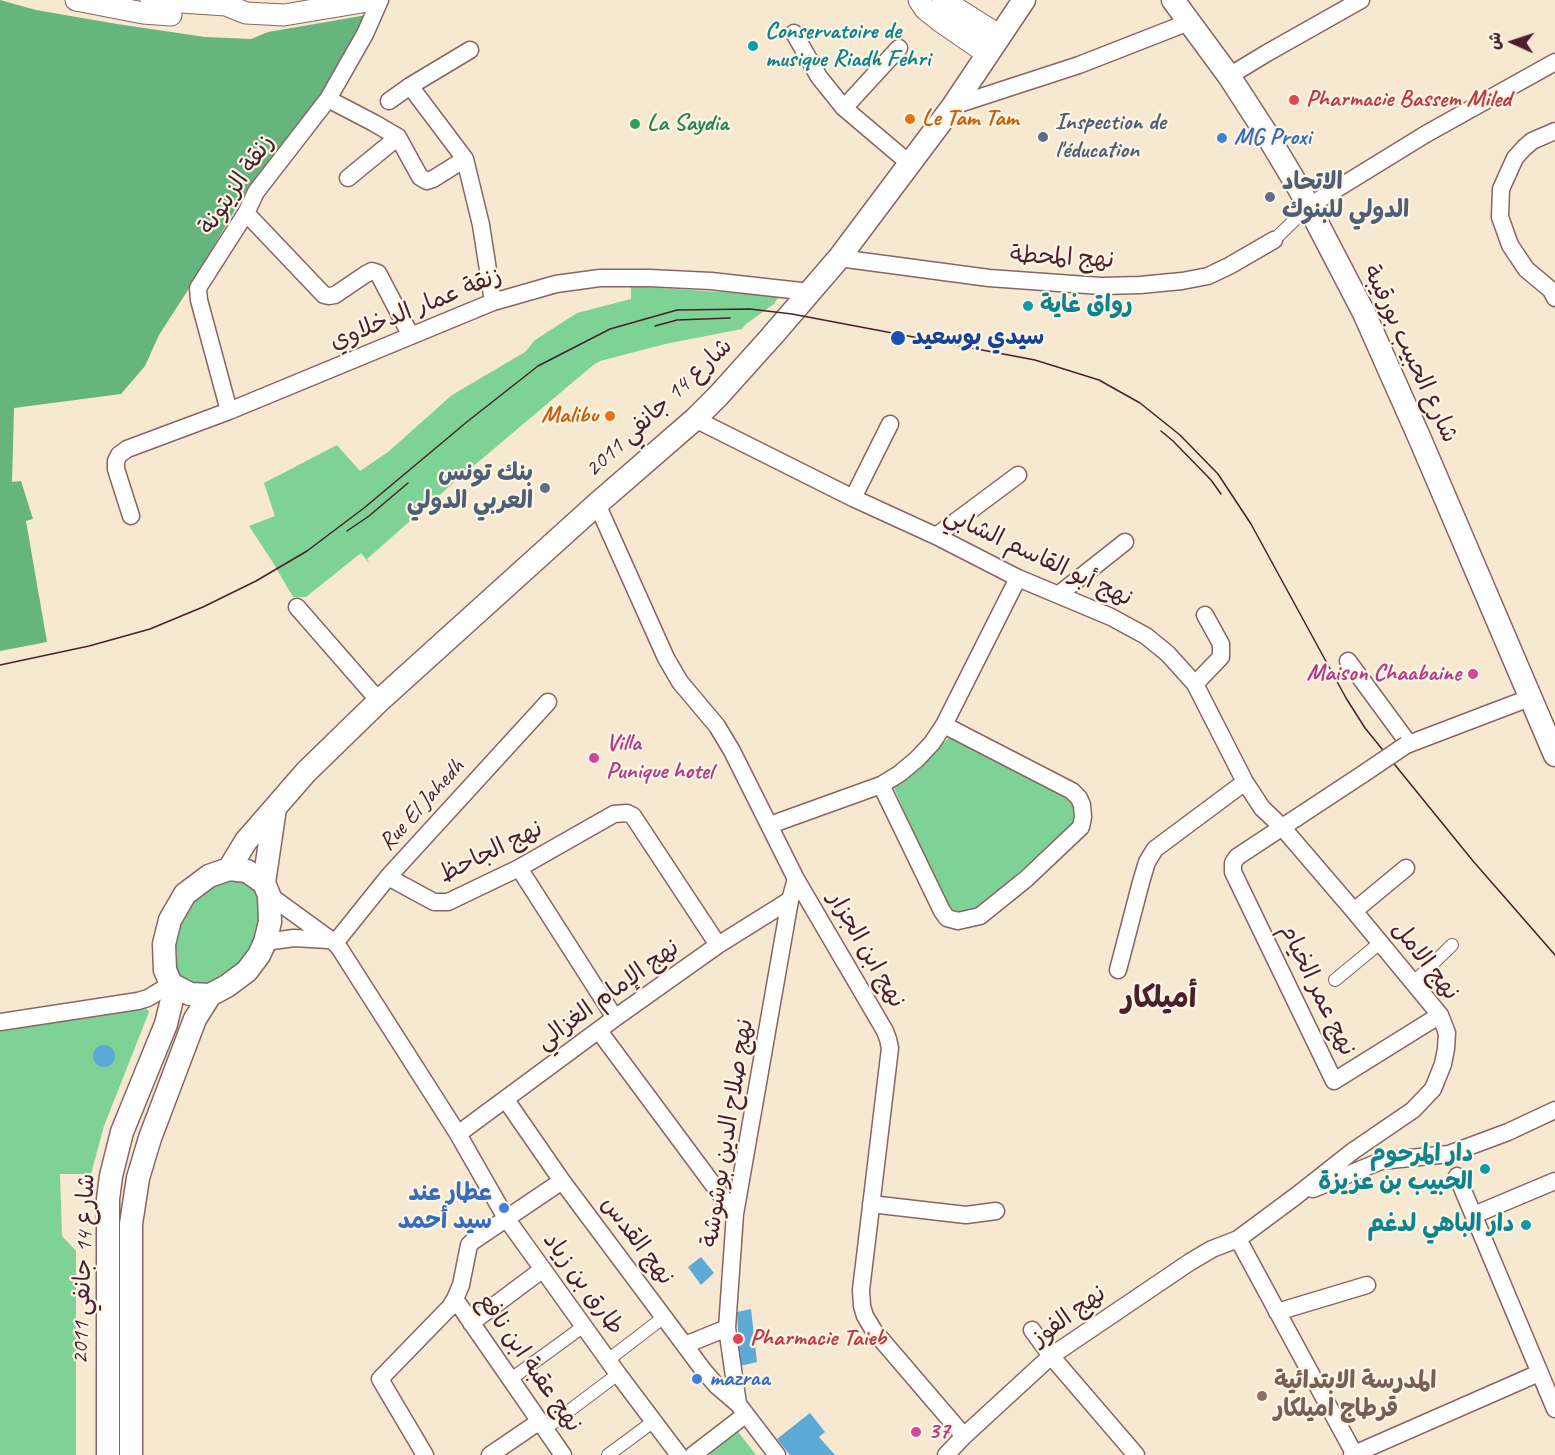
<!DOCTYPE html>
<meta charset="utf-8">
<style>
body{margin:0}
#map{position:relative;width:1555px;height:1455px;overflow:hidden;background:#f7e8d1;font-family:Caveat,"Playpen Sans Arabic",sans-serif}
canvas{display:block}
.north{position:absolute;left:1483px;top:12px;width:60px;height:60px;-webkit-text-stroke:4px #fcf5e5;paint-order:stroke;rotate:273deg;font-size:16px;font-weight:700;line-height:24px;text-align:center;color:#4a1f2b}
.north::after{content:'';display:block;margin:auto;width:21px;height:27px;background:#4a1f2b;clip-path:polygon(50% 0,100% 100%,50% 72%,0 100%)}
</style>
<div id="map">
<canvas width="1555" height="1455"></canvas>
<div class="north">ش</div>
</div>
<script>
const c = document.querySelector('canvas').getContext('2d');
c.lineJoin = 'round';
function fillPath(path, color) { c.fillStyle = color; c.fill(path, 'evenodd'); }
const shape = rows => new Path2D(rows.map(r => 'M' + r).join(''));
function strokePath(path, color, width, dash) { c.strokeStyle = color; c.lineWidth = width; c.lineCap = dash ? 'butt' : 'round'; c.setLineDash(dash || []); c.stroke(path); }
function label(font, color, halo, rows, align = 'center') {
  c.font = font + ' Caveat,"Playpen Sans Arabic",sans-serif'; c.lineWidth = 4.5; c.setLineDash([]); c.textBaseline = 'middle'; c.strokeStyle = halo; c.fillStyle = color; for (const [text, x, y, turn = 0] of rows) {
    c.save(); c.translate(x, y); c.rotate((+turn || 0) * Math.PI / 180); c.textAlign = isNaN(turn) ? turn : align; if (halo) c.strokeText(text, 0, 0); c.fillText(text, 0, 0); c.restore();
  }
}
const green = shape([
 [631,286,779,296,774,304,746,324,742,329,665,344,600,361,592,366,451,485,367,559,370,564,361,553,306,597,293,597,272,561,249,526,275,516,264,483,337,445,360,471,388,452,452,395,525,352,535,340,577,313,631,299],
 [951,736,1065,796,1074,806,1073,822,976,912,962,914,946,906,894,788],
 [228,880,243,881,257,891,261,901,262,924,243,964,211,984,195,983,179,975,171,962,171,942,190,900,211,885],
 [145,1006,149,1012,104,1126,91,1174,60,1174,62,1236,76,1251,76,1455,0,1455,0,1030],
 [736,1429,756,1455,701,1455]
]);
const forest = shape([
 [0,0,36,10,117,24,205,37,251,39,268,32,367,15,324,96,249,186,188,290,159,335,145,366,121,394,14,408,12,482,21,481,33,519,26,521,47,642,0,651]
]);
const water = shape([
 '93 1056a11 11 0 1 1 22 0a11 11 0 1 1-22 0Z',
 [701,1257,714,1273,701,1285,688,1267],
 [751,1309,757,1362,740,1366,737,1312],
 [810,1413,825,1432,819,1437,835,1455,790,1455,777,1439]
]);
const pedestrian = shape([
 [1274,240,1309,206],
 [1335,980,1381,942],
 [1414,982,1452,945],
 [608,1360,664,1317],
 [511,1379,584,1326],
 [545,1429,618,1374],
 [608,1455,654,1421]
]);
const minor = shape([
 [794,33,819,77,844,108,909,163],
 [1229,76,1267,53,1361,0],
 [410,86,465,159,481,225,493,302],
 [328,99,374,123,398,137,420,177,427,181,433,179,465,159],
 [389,101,410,86,470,50],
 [953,106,1079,65,1189,22],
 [844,108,899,48],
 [1555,131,1532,141,1524,148,1515,158,1501,189,1500,217,1510,245,1526,269,1551,290,1555,298],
 [348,178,398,137],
 [1309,206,1426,134,1555,62],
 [246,213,324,295,329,296,335,295,366,274,372,271,378,273,411,336],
 [839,258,989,278,1101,286,1140,285,1182,281,1208,276,1229,266,1274,240],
 [229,411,199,300,198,288,246,213,256,192,328,99,365,34,380,0],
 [695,419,853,498,936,536,1018,578,1111,617,1146,636,1168,654,1195,684,1245,782,1262,808,1282,827,1354,911,1440,1015,1447,1033,1446,1049,1443,1064,1433,1089,1413,1110,1353,1151,1296,1196,1238,1239,1355,1455],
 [853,498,890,424],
 [597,504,666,658,680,682,717,726,732,751,796,879,885,1031,888,1039,890,1048,861,1290,862,1306,865,1316,874,1331,964,1436],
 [131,516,116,469,116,461,119,455,127,449,229,411,493,302,556,284,600,278,649,278,711,281,810,292],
 [936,536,1018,475],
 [1058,595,1125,542],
 [297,607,379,701],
 [1348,661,1409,744],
 [1195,684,1221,657,1221,644,1205,615],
 [1406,745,1532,697],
 [1363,774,1237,857,1233,863,1233,872,1334,1081,1440,1015],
 [881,785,942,911,947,918,958,921,980,916,1026,879,1081,827,1083,817,1082,805,1079,798,1072,791,944,725],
 [770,825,881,785,899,774,917,759,932,743,944,725,1018,578],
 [519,868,615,1018],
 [388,877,434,902,448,902,519,868,614,814,627,813,633,816,718,945],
 [269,895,335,943,340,949,458,1134,506,1218,618,1374,679,1455],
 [1354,911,1406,868],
 [265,942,294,938,328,940],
 [335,943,388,877,548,702],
 [1118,970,1141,882,1147,862,1155,849,1245,782],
 [0,1022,138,1001,148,998,171,984],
 [599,1031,735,1214],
 [506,1100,562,1181,704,1371,717,1386,738,1404],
 [458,1134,615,1018,718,945,790,900],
 [1457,1176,1555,1409],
 [1313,1189,1381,1161,1449,1154,1508,1132,1555,1110],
 [871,1204,966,1215,996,1211],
 [1474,1215,1555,1181],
 [455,1299,563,1455],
 [1277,1312,1367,1285],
 [471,1323,543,1269],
 [1032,1330,1051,1356,1136,1455],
 [685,1345,727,1328],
 [425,1455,380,1379,450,1307,455,1299,461,1285,469,1245,473,1241,562,1181],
 [490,1455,540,1421],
 [693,1455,745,1415],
 [777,1455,738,1404,727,1328,735,1214,790,900,796,879],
 [946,1455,964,1436,1051,1356,1190,1262,1212,1249,1238,1239],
 [1352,1455,1539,1373]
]);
const tertiary = shape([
 [76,0,143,13,171,15],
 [151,0,226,5,246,13,284,15,374,0],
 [919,0,925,9,940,21,988,54],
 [943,0,1000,36]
]);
const secondary = shape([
 [1173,0,1229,76,1264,130,1300,190,1364,313,1420,439,1555,755],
 [229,869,246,841,306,772,379,701,597,504,695,419,719,395,772,336,839,258,953,106,1024,0],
 [229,869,247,871,264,883,269,895,270,922,265,942,259,955,247,971,227,986,210,995,190,994,171,984,165,970,164,944,170,920,185,894,209,876,229,869],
 [264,883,275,808],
 [108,1455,108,1199,111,1176,122,1132,166,1024,175,987],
 [131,1455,131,1224,138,1178,150,1138,195,1019,210,995]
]);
const tram = shape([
 [655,326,677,320,730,318],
 [1161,431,1173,441,1211,480,1221,494],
 [347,531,369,516,408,483],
 [0,665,89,646,150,629,203,607,256,581,307,551,364,508,468,421,538,366,610,329,677,310,750,309,792,314,1035,360,1099,380,1140,403,1180,435,1218,474,1251,524,1346,698,1365,728,1473,861,1555,955]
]);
const minorBridge = shape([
 [1363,774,1406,745]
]);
const markers = [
 [753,46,6,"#0f9aa8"],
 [1294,100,6,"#e0444e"],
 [910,119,6,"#e8710a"],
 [635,124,6,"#2e9e5b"],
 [1043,137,6,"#5c6f8a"],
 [1222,138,6,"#3f7fe0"],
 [1270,197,6,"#5c6f8a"],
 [1028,306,6,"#0f9aa8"],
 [898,338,8,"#1a4fb4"],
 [610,416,6,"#e8710a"],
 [545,488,6,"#5c6f8a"],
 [1473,674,6,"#d1479c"],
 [594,758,6,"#d1479c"],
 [1485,1169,6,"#0f9aa8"],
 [504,1208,6,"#3f7fe0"],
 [1526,1225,6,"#0f9aa8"],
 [738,1339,6,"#e0444e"],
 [697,1379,6,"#3f7fe0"],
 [1262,1396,6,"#8d6e63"],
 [916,1432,6,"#d1479c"]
];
const cultureNames = [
 ["Conservatoire de",765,32],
 ["musique Riadh Fehri",765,60],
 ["رواق غاية",1040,306],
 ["دار المرحوم",1473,1155,"right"],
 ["الحبيب بن عزيزة",1473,1183,"right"],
 ["دار الباهي لدغم",1514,1225,"right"]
];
const healthNames = [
 ["Pharmacie Bassem Miled",1306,100],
 ["Pharmacie Taieb",750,1339]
];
const foodNames = [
 ["Le Tam Tam",922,119],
 ["Malibu",598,416,"right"]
];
const serviceNames = [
 ["Inspection de",1055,123],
 ["l'éducation",1055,151],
 ["الاتحاد",1282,183],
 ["الدولي للبنوك",1282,211],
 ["بنك تونس",533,474,"right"],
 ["العربي الدولي",533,502,"right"]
];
const leisureNames = [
 ["La Saydia",647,124]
];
const shopNames = [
 ["MG Proxi",1234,138],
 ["عطار عند",492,1194,"right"],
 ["سيد أحمد",492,1222,"right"],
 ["mazraa",709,1379]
];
const streetNames = [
 ["زنقة الزيتونة",237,185,-56],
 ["نهج المحطة",1062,258,3],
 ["زنقة عمار الدخلاوي",416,309,-22],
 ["شارع الحبيب بورقيبة",1410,354,65],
 ["شارع 14 جانفي 2011",659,408,-43],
 ["نهج أبو القاسم الشابي",1038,557,25],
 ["Rue El Jahedh",422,805,-48],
 ["نهج الجاحظ",491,852,-26],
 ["نهج ابن الجزار",866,950,60],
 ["نهج الامل",1425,961,52],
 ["نهج عمر الخيام",1317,990,64],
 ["نهج الإمام الغزالي",608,995,-36],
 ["نهج صلاح الدين بوشوشة",728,1133,-81],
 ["نهج القدس",637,1241,53],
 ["شارع 14 جانفي 2011",84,1269,-88],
 ["طارق بن زياد",583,1284,54],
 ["نهج الفوز",1069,1316,-36],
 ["نهج عقبة ابن نافع",529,1363,55]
];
const transitNames = [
 ["سيدي بوسعيد",912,338]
];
const hotelNames = [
 ["Maison Chaabaine",1461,674,"right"],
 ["Villa",606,744],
 ["Punique hotel",606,772],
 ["37",928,1432]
];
const educationNames = [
 ["المدرسة الابتدائية",1274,1382],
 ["قرطاج اميلكار",1274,1410]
];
const districtNames = [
 ["أميلكار",1159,999]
];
fillPath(green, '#7ed295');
fillPath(forest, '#66b47e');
fillPath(water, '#5daad6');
strokePath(pedestrian, '#876565', 14);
strokePath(minor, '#876565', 19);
strokePath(tertiary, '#876565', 23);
strokePath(secondary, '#876565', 25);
strokePath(pedestrian, '#fff', 12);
strokePath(minor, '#fff', 16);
strokePath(tertiary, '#fff', 21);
strokePath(secondary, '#fff', 22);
strokePath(tram, '#4a1f2b', 1.5);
strokePath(minorBridge, '#876565', 19, []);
strokePath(minorBridge, '#fff', 16);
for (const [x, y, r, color] of markers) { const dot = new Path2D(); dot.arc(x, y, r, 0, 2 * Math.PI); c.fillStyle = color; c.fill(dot); strokePath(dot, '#fcf5e5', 2); }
label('bold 24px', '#0d838f', '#fcf5e5', cultureNames, 'left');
label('bold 24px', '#be3a42', '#fcf5e5', healthNames, 'left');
label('bold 24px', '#c56008', '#fcf5e5', foodNames, 'left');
label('bold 24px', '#4e5e75', '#fcf5e5', serviceNames, 'left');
label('bold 24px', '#27864d', '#fcf5e5', leisureNames, 'left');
label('bold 24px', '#366cbe', '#fcf5e5', shopNames, 'left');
label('24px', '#4a1f2b', '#fcf5e5', streetNames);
label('bold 24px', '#164399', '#fcf5e5', transitNames, 'left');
label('bold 24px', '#b23c85', '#fcf5e5', hotelNames, 'left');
label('bold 24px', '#785e54', '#fcf5e5', educationNames, 'left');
label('bold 30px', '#4a1f2b', '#fcf5e5', districtNames);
</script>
